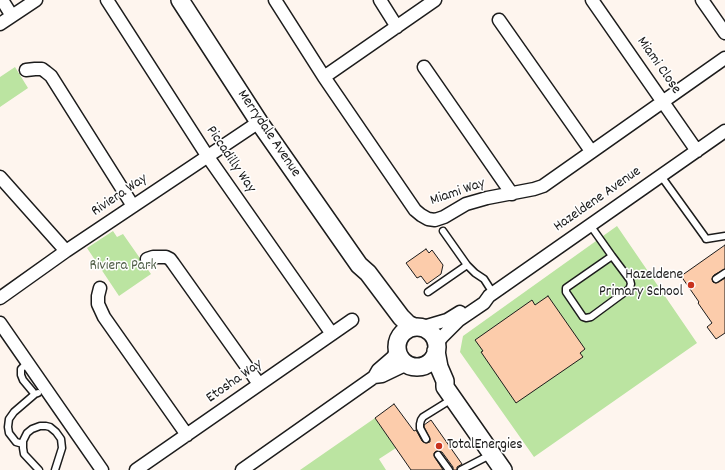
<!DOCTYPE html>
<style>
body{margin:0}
canvas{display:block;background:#fef5ee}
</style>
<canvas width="725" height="470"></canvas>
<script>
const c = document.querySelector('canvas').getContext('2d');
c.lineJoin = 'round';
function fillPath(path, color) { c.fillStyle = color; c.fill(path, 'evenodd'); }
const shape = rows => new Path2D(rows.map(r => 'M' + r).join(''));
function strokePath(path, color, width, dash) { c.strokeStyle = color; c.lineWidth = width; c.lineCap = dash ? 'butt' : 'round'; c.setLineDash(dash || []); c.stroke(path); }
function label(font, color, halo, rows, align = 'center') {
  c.font = font + ' Dekko,sans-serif'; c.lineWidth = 3; c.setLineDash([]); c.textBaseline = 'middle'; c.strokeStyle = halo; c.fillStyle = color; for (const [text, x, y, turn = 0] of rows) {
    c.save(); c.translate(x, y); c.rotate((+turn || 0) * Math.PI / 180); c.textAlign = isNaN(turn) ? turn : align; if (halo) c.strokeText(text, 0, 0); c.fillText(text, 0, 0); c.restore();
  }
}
const green = shape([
 [15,67,28,88,0,107,0,77],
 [617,226,697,343,534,457,460,352,463,336],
 [113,231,117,237,123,234,151,274,119,296,87,248],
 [375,418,396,448,379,459,386,470,300,470]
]);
const building = shape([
 [725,245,725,269,714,275,712,279,713,282,716,283,725,278,725,333,716,339,707,327,712,323,698,303,699,302,681,276,725,245],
 [426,249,429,253,432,250,443,265,441,274,427,284,421,276,417,278,406,263,426,249],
 [548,296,585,349,580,353,583,357,516,403,481,352,483,351,475,340,532,300,535,305,548,296],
 [394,404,414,431,416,430,422,441,426,443,430,442,430,439,424,427,424,425,431,420,462,464,457,467,457,470,453,470,453,467,442,452,437,451,434,453,434,456,443,470,411,470,375,418,394,404]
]);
const lane = shape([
 [661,176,705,237,706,239,725,236],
 [590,225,595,232,612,256,630,280,631,284,630,287,629,289,591,317,586,318,583,317,566,292,566,288,612,256],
 [443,231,467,265,475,273,484,279,493,293],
 [716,279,725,273],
 [428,292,467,265],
 [28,362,21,369,21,375,23,380,33,392,35,394,38,393],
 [426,439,420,428,420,424,421,420,423,417,452,399],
 [23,444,16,442,9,433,8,427,9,419,14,412,35,394],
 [438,455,449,470],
 [39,470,24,454,23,448,23,441,27,433,32,429,40,426,46,426,50,427,56,432,61,439,62,448,55,470],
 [461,470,490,455]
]);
const street = shape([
 [2,0,12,16],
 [107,0,208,157,332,334],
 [275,0,324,77,415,210,421,215,428,219,435,220,444,217,466,204,487,198,534,189,543,186,725,58],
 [380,0,397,27],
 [592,0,697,151],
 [702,0,725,33],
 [499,20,591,151],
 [0,24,36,0],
 [424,67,512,194],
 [26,70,35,69,42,69,46,72,51,76,133,206],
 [324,77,435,0],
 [0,177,66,251],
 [147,259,153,257,166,257,170,259,173,263,259,384],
 [100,288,98,296,98,304,104,317,187,435],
 [0,298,66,251,259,122],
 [0,323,102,470],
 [420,328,447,320,460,312],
 [436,344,442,337,459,320,484,303,489,296,725,131],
 [374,377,382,376,407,364],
 [136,470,352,320],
 [242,470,374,377,378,370,393,357,397,350]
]);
const secondary = shape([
 [180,0,259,122,359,265,368,273,401,317,408,324,414,327],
 '397 347a20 20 0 1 1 40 0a20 20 0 1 1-40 0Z',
 [436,351,439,367,445,381,445,387,503,470]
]);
const markers = [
 [691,285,4,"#c8321e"],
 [439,446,4,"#c8321e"]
];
const streetNames = [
 ["Miami Close",658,66,55],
 ["Merrydale Avenue",268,134,56],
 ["Piccadilly Way",230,160,56],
 ["Miami Way",458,193,-19],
 ["Riviera Way",120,196,-34],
 ["Hazeldene Avenue",598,200,-35],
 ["Etosha Way",235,382,-35]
];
const parkNames = [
 ["Riviera Park",123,267]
];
const poiNames = [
 ["Hazeldene",683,276],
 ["Primary School",683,293],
 ["TotalEnergies",447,446,"left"]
];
fillPath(green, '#bbe4a1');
fillPath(building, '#fcccab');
strokePath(building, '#1c1c1c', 1);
strokePath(lane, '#1c1c1c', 9);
strokePath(street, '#1c1c1c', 15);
strokePath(secondary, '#1c1c1c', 20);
strokePath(lane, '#fff', 6);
strokePath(street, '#fff', 12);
strokePath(secondary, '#fff', 17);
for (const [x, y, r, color] of markers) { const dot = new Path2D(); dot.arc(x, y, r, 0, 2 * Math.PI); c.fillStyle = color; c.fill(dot); strokePath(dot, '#fff', 1.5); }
label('15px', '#1c1c1c', '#fff', streetNames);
label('15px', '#54624b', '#fff', parkNames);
label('15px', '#1c1c1c', '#fff', poiNames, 'right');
</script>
